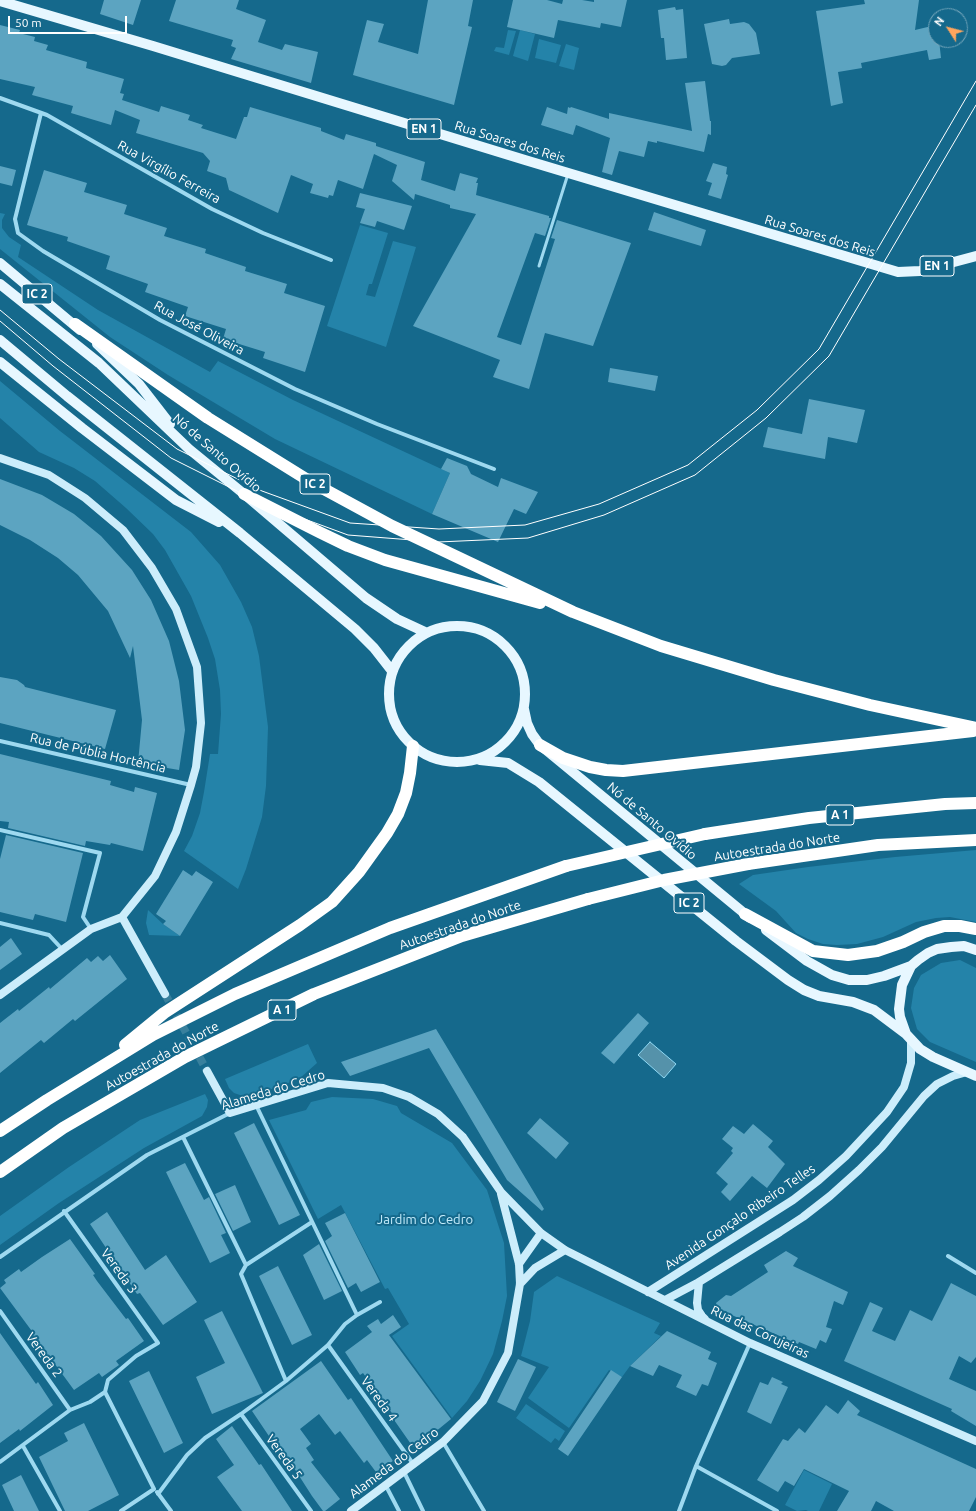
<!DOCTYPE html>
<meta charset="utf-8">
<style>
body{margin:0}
#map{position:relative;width:976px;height:1511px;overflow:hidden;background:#15698c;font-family:Ubuntu,sans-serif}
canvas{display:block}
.north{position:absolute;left:928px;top:8px;width:40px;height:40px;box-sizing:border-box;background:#15698c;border:1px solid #73a5ba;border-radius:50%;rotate:306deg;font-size:11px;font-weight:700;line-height:16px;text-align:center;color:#fff}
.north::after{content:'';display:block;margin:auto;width:14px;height:18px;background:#ffa55d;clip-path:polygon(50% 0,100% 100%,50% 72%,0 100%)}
.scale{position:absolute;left:8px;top:16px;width:119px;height:18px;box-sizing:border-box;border:2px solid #fff;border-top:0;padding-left:5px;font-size:12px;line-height:14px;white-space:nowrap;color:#fff;-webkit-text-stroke:3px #15698c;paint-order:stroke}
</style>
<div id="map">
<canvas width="976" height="1511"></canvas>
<div class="north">N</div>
<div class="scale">50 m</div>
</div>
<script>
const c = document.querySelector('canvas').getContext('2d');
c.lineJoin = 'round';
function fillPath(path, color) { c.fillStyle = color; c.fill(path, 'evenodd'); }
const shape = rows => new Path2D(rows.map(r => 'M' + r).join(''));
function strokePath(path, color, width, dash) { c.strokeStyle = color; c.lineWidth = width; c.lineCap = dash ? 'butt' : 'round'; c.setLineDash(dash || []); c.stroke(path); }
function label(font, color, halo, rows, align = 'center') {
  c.font = font + ' Ubuntu,sans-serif'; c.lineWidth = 4; c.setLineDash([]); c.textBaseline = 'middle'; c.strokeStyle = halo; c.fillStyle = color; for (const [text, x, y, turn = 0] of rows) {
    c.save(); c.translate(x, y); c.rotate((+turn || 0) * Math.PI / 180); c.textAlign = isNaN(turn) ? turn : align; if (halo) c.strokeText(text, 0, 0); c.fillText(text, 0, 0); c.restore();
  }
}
const green = shape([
 [508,30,516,31,509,55,494,51,496,47,504,48],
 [520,30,535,34,528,61,513,56],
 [539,39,561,45,556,63,535,58],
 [566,44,579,48,574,70,559,66],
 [0,213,5,214,2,220,2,228,9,237,21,245,18,257,98,310,210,372,218,361,293,400,450,473,432,514,275,439,168,375,110,337,0,249],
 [360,225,388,233,372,284,369,284,366,295,375,297,393,241,416,247,386,347,327,326],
 [0,381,60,431,191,532,220,565,241,602,252,627,259,656,268,727,266,786,262,817,246,869,238,889,184,851,192,836,200,813,204,792,210,754,218,754,221,714,220,690,215,659,208,638,191,596,165,550,153,534,126,508,95,481,74,468,39,452,0,418],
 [976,850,976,922,950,917,936,918,916,922,883,937,857,944,837,945,823,944,808,939,796,933,776,911,739,884,753,875,808,867,895,857],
 [148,910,163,924,180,936,149,935,146,923],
 [960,960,976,968,976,1062,930,1042,917,1029,911,1008,914,988,921,975,941,963],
 [308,1044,317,1063,299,1079,252,1096,243,1096,234,1093,229,1088,225,1079],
 [205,1094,208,1100,207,1107,202,1116,144,1148,59,1203,0,1245,0,1216,69,1167,140,1120],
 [332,1097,373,1099,397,1106,401,1113,452,1143,487,1190,504,1243,507,1296,502,1321,493,1354,480,1381,467,1401,452,1418,392,1336,409,1324,388,1288,385,1289,341,1205,318,1219,269,1120,306,1110,311,1102],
 [557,1276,660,1323,654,1333,661,1336,630,1366,622,1377,609,1370,569,1428,528,1398,549,1367,521,1356,530,1321,534,1292],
 [526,1404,565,1431,559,1441,555,1438,551,1443,516,1418],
 [804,1470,832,1484,819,1511,808,1511,806,1510,797,1511,785,1505]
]);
const water = shape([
 [650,1042,676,1064,664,1078,638,1055,650,1042]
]);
const building = shape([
 [104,0,141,0,133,25,100,14],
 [176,0,239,0,236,9,266,20,258,42,282,50,285,44,318,52,311,83,231,59,236,48,231,46,233,40,169,21],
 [428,0,473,0,468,26,472,27,454,105,353,75,367,20,384,24,378,42,418,54],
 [513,0,547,0,562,4,563,0,582,0,594,2,594,0,627,0,621,27,601,23,600,28,558,20,554,38,507,27],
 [864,0,919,0,915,30,936,25,936,40,939,40,941,58,929,60,927,50,861,63,862,68,838,72,843,103,831,106,816,11,865,4],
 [675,7,676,10,683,9,687,58,666,60,664,38,661,38,658,10],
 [729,19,730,24,744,22,749,24,756,33,760,54,732,58,726,65,722,66,712,64,704,24],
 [0,25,20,30,19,33,35,37,34,41,48,45,46,50,87,62,86,68,124,79,120,93,124,94,122,100,159,112,161,106,190,115,188,120,203,125,201,128,236,139,244,117,247,117,250,107,321,128,321,131,344,140,346,134,376,143,376,146,425,162,421,180,455,191,460,173,478,178,476,183,478,183,476,195,549,216,549,218,551,218,545,236,535,233,497,337,521,345,555,239,551,238,557,220,631,243,593,346,545,333,529,389,493,377,500,360,413,326,476,214,450,208,450,205,415,194,414,200,392,181,397,165,374,154,363,189,338,180,333,196,329,195,328,198,310,193,313,184,291,175,278,213,229,190,226,178,207,171,210,161,203,153,136,133,140,120,115,110,111,125,71,113,73,106,32,95,35,87,0,79],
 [705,81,710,121,711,121,711,135,708,134,704,152,657,141,657,143,648,141,644,157,619,151,612,175,602,172,610,138,576,125,573,135,541,125,547,107,567,114,568,107,570,108,571,107,609,119,609,113,692,131,685,83],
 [713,163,727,167,726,174,728,175,721,199,708,195,712,183,706,181],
 [0,166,16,170,12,186,0,183],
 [44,170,87,183,84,192,127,205,124,214,167,228,164,236,206,249,205,253,246,267,245,271,287,284,284,293,325,306,305,372,263,358,265,352,223,339,226,329,185,316,188,307,145,292,148,284,106,269,110,256,67,241,68,237,27,225],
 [360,193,412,206,404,230,377,221,375,227,360,223,365,209,356,207],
 [654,212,706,230,701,246,648,230],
 [610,368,658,376,655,391,608,382],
 [809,399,865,410,857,443,828,437,825,459,763,447,768,427,802,434],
 [447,458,467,466,471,474,498,487,501,478,538,492,526,514,514,509,498,542,432,514,450,473,441,469],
 [0,479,42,495,74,514,101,536,132,570,151,600,169,641,179,681,185,730,179,770,138,763,142,720,133,646,130,658,108,611,78,575,58,558,30,540,0,525],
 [0,677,17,680,24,685,25,687,116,710,105,749,0,723],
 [0,754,111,781,110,785,134,792,135,787,157,793,143,851,111,843,110,845,86,841,85,846,8,828,9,822,0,821],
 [6,835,83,853,66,922,35,914,33,920,0,912,0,859],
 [183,870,192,876,196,871,213,882,180,936,163,924,166,921,156,914],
 [11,938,22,954,0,970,0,947],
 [110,955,127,979,75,1021,73,1019,44,1043,41,1040,0,1073,0,1023,18,1009,19,1011,49,987,50,989,87,958,91,962,98,956,103,961],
 [638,1013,649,1023,614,1064,601,1053],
 [436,1029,544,1209,542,1211,507,1180,429,1048,350,1076,341,1062],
 [540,1118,569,1143,556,1159,527,1133],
 [254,1123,300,1215,279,1225,234,1133],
 [753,1124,773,1141,768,1147,785,1164,767,1188,752,1176,730,1201,721,1192,728,1184,716,1173,733,1153,731,1151,733,1148,722,1139,733,1126,744,1134],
 [185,1163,204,1200,209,1197,226,1233,221,1235,230,1253,210,1263,166,1172],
 [235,1185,251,1222,233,1231,215,1194],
 [107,1212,145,1270,166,1255,197,1302,163,1325,140,1293,137,1294,90,1224],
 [345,1213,380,1282,361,1292,356,1283,348,1288,325,1241,332,1236,325,1223],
 [70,1239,95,1274,93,1275,97,1281,126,1319,128,1318,144,1341,116,1361,119,1365,102,1377,99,1373,74,1390,49,1356,47,1358,31,1336,34,1334,0,1288,6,1283,4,1280,19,1269,21,1272,42,1257],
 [319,1244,342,1291,324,1300,303,1255],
 [786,1251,798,1258,793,1266,848,1292,843,1305,834,1301,826,1327,832,1329,826,1343,820,1340,816,1349,799,1342,798,1344,718,1309,716,1303,726,1295,731,1296,768,1272,764,1265],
 [278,1266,312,1335,292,1345,259,1276],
 [951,1283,976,1296,976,1357,971,1363,959,1356,949,1379,976,1391,976,1426,951,1411,952,1409,844,1361,870,1302,883,1308,872,1331,895,1341,910,1310,932,1321],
 [222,1311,263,1393,212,1414,196,1377,225,1363,204,1320],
 [393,1315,401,1327,389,1335,451,1419,418,1446,417,1444,413,1447,392,1417,394,1416,363,1373,360,1375,345,1352,372,1332,367,1326,378,1319,381,1324],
 [667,1331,711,1352,708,1359,717,1363,708,1386,702,1384,696,1396,676,1387,682,1375,659,1365,653,1376,630,1366],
 [0,1333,36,1384,38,1382,53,1405,20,1431,19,1429,0,1443],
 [518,1359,536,1367,515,1411,497,1402],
 [321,1361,348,1400,351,1398,393,1461,376,1472,367,1460,364,1463,340,1431,335,1435,319,1414,300,1429,311,1444,306,1448,314,1460,311,1462,340,1499,325,1511,323,1511,312,1496,278,1443,275,1445,252,1411],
 [611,1370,622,1377,568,1456,558,1449],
 [149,1371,183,1443,164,1453,129,1381],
 [772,1377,783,1382,781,1384,788,1387,771,1424,747,1412,760,1382,768,1385],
 [848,1400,860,1411,857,1415,976,1469,976,1497,969,1511,894,1511,876,1501,871,1511,837,1511,849,1491,804,1469,794,1486,785,1481,778,1492,757,1480,783,1439,788,1441,799,1428,805,1433,826,1405,838,1414],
 [84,1423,119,1495,88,1511,65,1511,39,1457,68,1441,64,1433],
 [232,1426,259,1465,261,1464,292,1511,242,1511,217,1477,234,1465,216,1439],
 [21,1475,39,1511,14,1511,2,1485]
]);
const secondaryTunnel = shape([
 [165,994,207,1071]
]);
const lane = shape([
 [539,266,568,174]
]);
const street = shape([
 [0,98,47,115,212,209,263,233,331,260],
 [41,113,15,219,18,233,43,251,160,320,295,389,377,424,494,469],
 [0,741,191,785],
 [0,830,100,853,83,917,91,929],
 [0,923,49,935,62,949],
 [256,1105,357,1315],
 [183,1137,246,1265],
 [948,1256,976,1273],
 [0,1257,147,1155,230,1113],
 [0,1311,70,1410],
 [328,1345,414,1465],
 [286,1381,241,1274,246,1265,312,1222],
 [105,1392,154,1489,121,1511],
 [241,1414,311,1511],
 [443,1442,484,1511],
 [23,1446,60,1511],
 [0,1462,70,1410,90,1402,105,1392,108,1380,136,1356,158,1343,64,1211],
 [696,1466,777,1511],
 [404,1472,423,1511],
 [386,1486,399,1511],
 [157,1492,171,1511],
 [158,1494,187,1455,205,1438,241,1414,286,1381,328,1345,345,1324,357,1315,380,1302],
 [679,1511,696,1466,750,1343]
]);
const secondary = shape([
 [0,458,49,475,85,498,123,530,152,568,176,609,197,667,201,723,196,767,191,785,176,832,155,876,122,917,91,929,0,995],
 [122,917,165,994],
 [207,1071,230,1113,328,1083,383,1088,409,1097,438,1114,463,1137,501,1192,541,1233,565,1250,750,1343,976,1441],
 [519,1264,541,1233],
 [699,1282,697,1303,698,1310,702,1316,705,1319],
 [520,1284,535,1268,565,1250],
 [648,1292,793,1200,819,1180,846,1156,887,1112,904,1087,911,1063,911,1040],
 [665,1300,699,1282,780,1232,803,1217,830,1196,859,1170,882,1147,924,1096,937,1084,953,1076,967,1072],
 [351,1511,443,1442,483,1401,508,1353,520,1284,519,1264,501,1194]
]);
const primary = shape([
 [0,1,153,46,525,160,898,272,920,271,976,256],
 [0,263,80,330],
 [0,284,99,363,189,449,244,494,366,598,397,619,425,632],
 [0,340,67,396,240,533,355,629,374,648,392,671],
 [97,344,139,384,170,424],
 [0,362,82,428,176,500,219,522],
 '389 694a68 68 0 1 1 136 0a68 68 0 1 1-136 0Z',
 [524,709,527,723,532,734,540,745,750,918],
 [480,760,508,763,539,782,736,941,788,980,804,990,819,996,853,1002,874,1010,906,1034],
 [766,930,807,961,832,975,849,980,867,980,884,976,911,966],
 [976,950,964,946,951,947,937,949,928,953,918,960,911,966,902,985,899,1009,900,1017,906,1034,920,1049,933,1057,976,1076]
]);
const highway = shape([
 [75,324,208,418,311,482,392,526,573,612,661,646,774,680,870,705,976,728],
 [244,494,319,532,348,546,385,560,540,603],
 [540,745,563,758,590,767,606,770,623,771,973,731],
 [705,834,809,818,945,804,976,803],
 [748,864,878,845,976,840],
 [745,914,813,951,848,955,877,951,903,942,924,932,944,926,960,926,976,929],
 [125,1045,164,1013,300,925,332,902,359,872,387,833,398,814,406,793,410,773,413,746],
 [0,1131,47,1100,153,1035,235,994,390,928,566,866],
 [0,1172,63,1128,185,1057,314,994,462,936,588,899]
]);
const tram = shape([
 [0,310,59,359,177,449,262,491,350,523,439,529,525,525,599,504,688,465,757,410,819,349,976,81],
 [0,321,53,366,171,458,261,503,348,535,438,542,528,538,604,515,695,475,766,418,829,356,976,105]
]);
const highwayBridge = shape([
 [566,866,705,834],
 [588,899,664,880,748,864]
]);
const shields = [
 [424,129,34],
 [937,266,34],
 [37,294,30],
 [315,484,30],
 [840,815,28],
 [689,903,30],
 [282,1010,28]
];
const shieldNames = [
 ["EN 1",424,129],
 ["EN 1",937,266],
 ["IC 2",37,294],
 ["IC 2",315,484],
 ["A 1",840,815],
 ["IC 2",689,903],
 ["A 1",282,1010]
];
const streetNames = [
 ["Rua Soares dos Reis",510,142,17],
 ["Rua Virgílio Ferreira",169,172,29],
 ["Rua Soares dos Reis",820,236,17],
 ["Rua José Oliveira",199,328,28],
 ["Nó de Santo Ovídio",217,453,41],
 ["Rua de Públia Hortência",98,753,13],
 ["Nó de Santo Ovídio",652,821,40],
 ["Autoestrada do Norte",777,847,-9],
 ["Autoestrada do Norte",460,925,-19],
 ["Autoestrada do Norte",162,1056,-29],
 ["Alameda do Cedro",273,1090,-17],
 ["Avenida Gonçalo Ribeiro Telles",740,1217,-34],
 ["Vereda 3",119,1271,54],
 ["Rua das Corujeiras",760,1332,25],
 ["Vereda 2",44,1355,54],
 ["Vereda 4",379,1399,54],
 ["Vereda 5",284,1457,54],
 ["Alameda do Cedro",394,1463,-37]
];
const parkNames = [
 ["Jardim do Cedro",425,1220]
];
fillPath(green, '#2483a9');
fillPath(water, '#5592aa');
strokePath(water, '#90d8f3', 1);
fillPath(building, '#5ca4c1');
strokePath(secondaryTunnel, '#38809d', 8, [8, 4]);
strokePath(lane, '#9ed9f0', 3);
strokePath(street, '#9ed9f0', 4);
strokePath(secondary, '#ccedfb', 8);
strokePath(primary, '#e7f7ff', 10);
strokePath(highway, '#fff', 12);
strokePath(tram, '#fff', 1);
strokePath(highwayBridge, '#fff', 12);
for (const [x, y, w] of shields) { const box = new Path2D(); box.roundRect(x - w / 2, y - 10, w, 20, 3); c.fillStyle = '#15698c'; c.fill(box); strokePath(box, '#fff', 1); }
label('bold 12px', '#fff', null, shieldNames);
label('13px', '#fff', '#15698c', streetNames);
label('13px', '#c4ecfb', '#15698c', parkNames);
</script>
